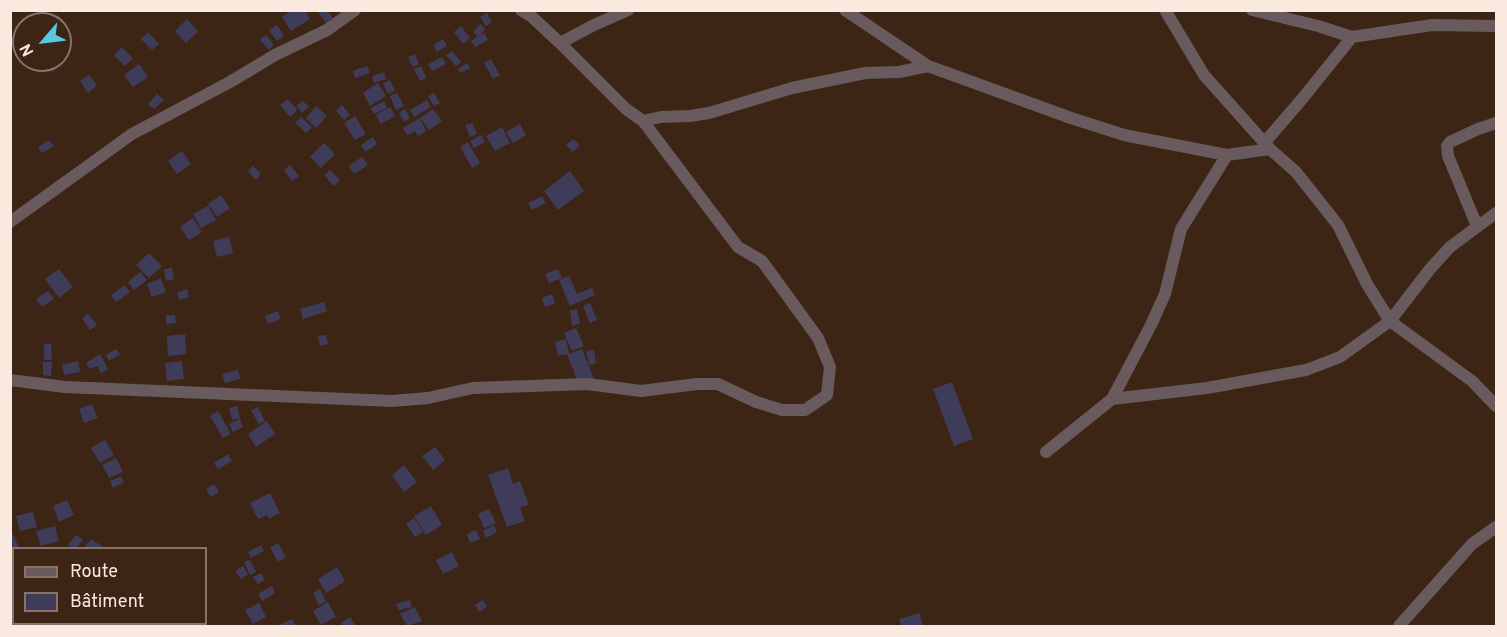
<!DOCTYPE html>
<meta charset="utf-8">
<style>
body{margin:0}
#map{position:relative;width:1507px;height:637px;overflow:hidden;background:#3d2515;font-family:Overpass,sans-serif}
canvas{display:block}
.frame{position:absolute;inset:0;border:12px solid #fae9df;pointer-events:none}
.legend{position:absolute;left:12px;top:547px;width:195px;height:78px;box-sizing:border-box;background:#3d2515;border:2px solid #897366;margin:0;padding:8px 10px;list-style:none;font-size:18px;color:#fae9df}
.legend li{display:flex;align-items:center;gap:12px;height:30px}
.legend b{width:30px;border:2px solid #897366}
.north{position:absolute;left:12px;top:12px;width:60px;height:60px;box-sizing:border-box;background:#3d2515;border:2px solid #897366;border-radius:50%;rotate:242deg;font-size:16px;font-weight:700;line-height:24px;text-align:center;color:#fae9df}
.north::after{content:'';display:block;margin:auto;width:21px;height:27px;background:#58c9e3;clip-path:polygon(50% 0,100% 100%,50% 72%,0 100%)}
</style>
<div id="map">
<canvas width="1507" height="637"></canvas>
<div class="frame"></div>
<ul class="legend">
<li><b style="height:8px;background:#695a5e"></b>Route</li>
<li><b style="height:16px;background:#3f3c5a"></b>Bâtiment</li>
</ul>
<div class="north">N</div>
</div>
<script>
const c = document.querySelector('canvas').getContext('2d');
c.lineJoin = 'round';
function fillPath(path, color) { c.fillStyle = color; c.fill(path, 'evenodd'); }
const shape = rows => new Path2D(rows.map(r => 'M' + r).join(''));
function strokePath(path, color, width, dash) { c.strokeStyle = color; c.lineWidth = width; c.lineCap = dash ? 'butt' : 'round'; c.setLineDash(dash || []); c.stroke(path); }
const building = shape([
 [293,10,305,10,310,19,291,31,282,17],
 [317,10,327,10,333,18,326,23],
 [487,13,492,22,486,26,480,17],
 [187,19,198,31,186,43,175,31],
 [480,24,485,29,478,37,473,32],
 [277,25,284,36,277,41,269,30],
 [461,26,470,38,463,44,454,32],
 [148,32,159,44,152,50,141,39],
 [484,33,488,40,475,47,471,41],
 [266,35,274,45,269,50,260,40],
 [443,39,447,46,437,52,433,45],
 [122,47,133,58,125,66,114,55],
 [452,51,461,62,456,66,446,55],
 [415,54,419,64,413,67,408,57],
 [442,57,446,64,432,71,428,64],
 [491,59,500,75,493,79,484,63],
 [58,60,61,65,52,72,48,67],
 [467,63,470,68,461,73,458,69],
 [139,64,148,77,133,87,124,75],
 [367,66,370,73,355,78,353,71],
 [421,66,426,78,420,81,414,69],
 [384,72,386,79,374,83,372,76],
 [89,75,97,85,88,93,80,81],
 [390,80,395,91,388,94,383,83],
 [378,83,386,96,370,106,363,93],
 [397,93,404,106,396,110,390,96],
 [434,93,440,103,434,106,428,96],
 [157,94,164,100,154,109,148,104],
 [288,99,297,110,290,117,280,105],
 [427,100,431,107,414,117,410,110],
 [303,101,309,107,302,113,296,106],
 [384,101,387,108,374,114,371,108],
 [342,105,350,115,344,120,336,111],
 [316,106,327,116,316,128,306,118],
 [390,107,395,116,381,124,376,115],
 [405,109,410,118,404,122,399,113],
 [433,109,442,121,429,130,420,118],
 [355,116,366,134,355,140,344,123],
 [301,117,312,127,306,133,295,123],
 [420,118,426,131,418,136,415,131,407,135,403,128],
 [472,123,477,134,470,137,465,125],
 [520,124,526,135,513,143,506,132],
 [502,127,510,143,495,151,486,136],
 [481,135,485,142,474,148,470,141],
 [373,137,377,144,365,152,361,145],
 [573,139,580,145,573,152,566,145],
 [49,140,54,146,42,153,38,147],
 [468,142,480,163,472,168,460,147],
 [324,143,335,154,321,168,310,157],
 [182,151,191,164,177,174,168,161],
 [362,157,368,165,354,174,349,166],
 [290,165,299,176,292,181,284,170],
 [253,166,261,174,256,180,248,171],
 [330,170,340,180,334,186,324,175],
 [570,171,584,191,558,210,544,191],
 [221,195,230,208,217,217,208,204],
 [542,196,546,203,532,210,528,203],
 [208,206,216,220,201,228,193,214],
 [193,218,202,232,189,240,180,227],
 [229,237,233,253,217,257,213,241],
 [149,253,162,266,149,278,136,265],
 [172,268,174,279,166,281,164,269],
 [59,269,73,287,59,298,45,279],
 [558,269,562,278,549,283,545,274],
 [140,272,147,280,134,290,128,282],
 [569,276,577,294,592,288,595,295,570,306,559,280],
 [161,278,166,292,152,297,147,284],
 [125,285,130,292,116,302,111,295],
 [187,289,189,297,179,300,177,293],
 [48,291,54,299,42,307,36,299],
 [552,294,555,303,545,307,542,298],
 [324,302,327,311,303,319,300,309],
 [590,303,597,320,590,323,583,306],
 [577,309,580,324,572,325,570,310],
 [278,311,281,319,268,324,265,316],
 [88,314,97,325,90,330,82,318],
 [166,315,175,315,176,323,166,324],
 [576,328,584,346,572,351,564,333],
 [185,334,186,354,168,356,167,336],
 [326,335,328,344,320,346,318,336],
 [566,339,569,354,582,349,594,379,579,385,567,354,558,356,555,342],
 [44,344,51,344,52,360,44,360],
 [116,349,120,354,109,361,106,355],
 [594,350,596,363,589,365,586,351],
 [100,354,108,369,101,373,97,366,90,369,86,363],
 [78,361,80,372,64,375,62,365],
 [182,361,184,379,167,381,165,363],
 [43,362,52,362,51,376,43,375],
 [238,370,240,379,225,383,222,374],
 [952,382,973,439,954,446,933,389],
 [92,404,98,418,84,423,79,409],
 [237,406,240,418,232,420,229,408],
 [258,407,265,421,259,424,251,410],
 [218,411,231,434,223,438,210,416],
 [240,419,243,427,233,432,229,424],
 [267,421,275,434,256,447,248,434],
 [105,440,114,455,100,463,91,448],
 [435,447,445,460,433,470,422,456],
 [228,454,232,461,218,469,214,463],
 [116,458,123,472,109,478,102,465],
 [404,465,417,482,404,492,392,475],
 [508,468,513,484,520,481,529,505,520,507,525,521,507,527,488,475],
 [121,476,124,482,113,488,110,481],
 [214,484,219,492,211,497,206,489],
 [270,493,280,513,269,519,267,515,258,519,250,503],
 [67,500,74,515,59,522,53,506],
 [431,506,442,525,426,535,414,516],
 [489,509,496,523,484,528,478,514],
 [33,512,37,527,20,531,16,516],
 [414,518,423,532,415,537,406,524],
 [494,525,497,532,486,538,483,531],
 [55,526,59,541,41,546,36,531],
 [476,530,480,539,470,543,467,534],
 [13,534,19,548,14,548,10,552,10,535],
 [76,535,83,540,76,548,73,548,68,545],
 [91,539,105,548,84,548],
 [278,543,286,557,278,562,270,548],
 [261,545,264,551,251,558,248,552],
 [452,552,459,566,443,574,436,560],
 [250,560,256,572,250,575,244,562],
 [243,566,248,574,241,579,235,571],
 [337,567,345,581,326,593,318,579],
 [261,573,265,580,258,584,253,577],
 [14,580,14,599,10,601,10,582],
 [272,586,275,593,262,601,258,594],
 [320,589,326,602,319,605,313,593],
 [410,600,412,607,398,610,396,604],
 [483,600,487,607,479,612,475,605],
 [328,602,336,617,321,625,313,611],
 [259,603,266,617,253,624,245,610],
 [415,607,422,621,407,626,400,614],
 [919,613,923,626,901,626,899,619],
 [350,617,356,626,343,626,341,623],
 [292,619,296,626,277,626]
]);
const street = shape([
 [521,10,531,16,560,43,626,109,643,121,661,117,690,116,709,113,792,88,865,73,899,72,928,66],
 [845,10,928,66,1071,118,1124,135,1227,155,1270,149],
 [1165,10,1204,75,1270,149,1296,172,1338,225,1367,284,1390,321,1472,381,1496,406],
 [1252,10,1318,26,1352,37,1432,25,1496,26],
 [560,43,594,25,628,10],
 [1265,142,1302,99,1352,37],
 [10,222,132,134,230,82,275,55,327,30,355,10],
 [1477,226,1448,156,1447,146,1450,142,1478,129,1496,123],
 [10,380,65,387,392,401,428,398,473,388,587,384,641,391,697,384,718,384,756,402,782,410,805,410,827,395,830,367,818,338,762,261,738,247,643,121],
 [1112,399,1151,325,1165,294,1181,229,1227,155],
 [1046,452,1112,399,1207,388,1306,370,1340,357,1390,321,1430,269,1450,247,1496,213],
 [1399,626,1472,544,1496,527]
]);
fillPath(building, '#3f3c5a');
strokePath(street, '#695a5e', 12);
</script>
